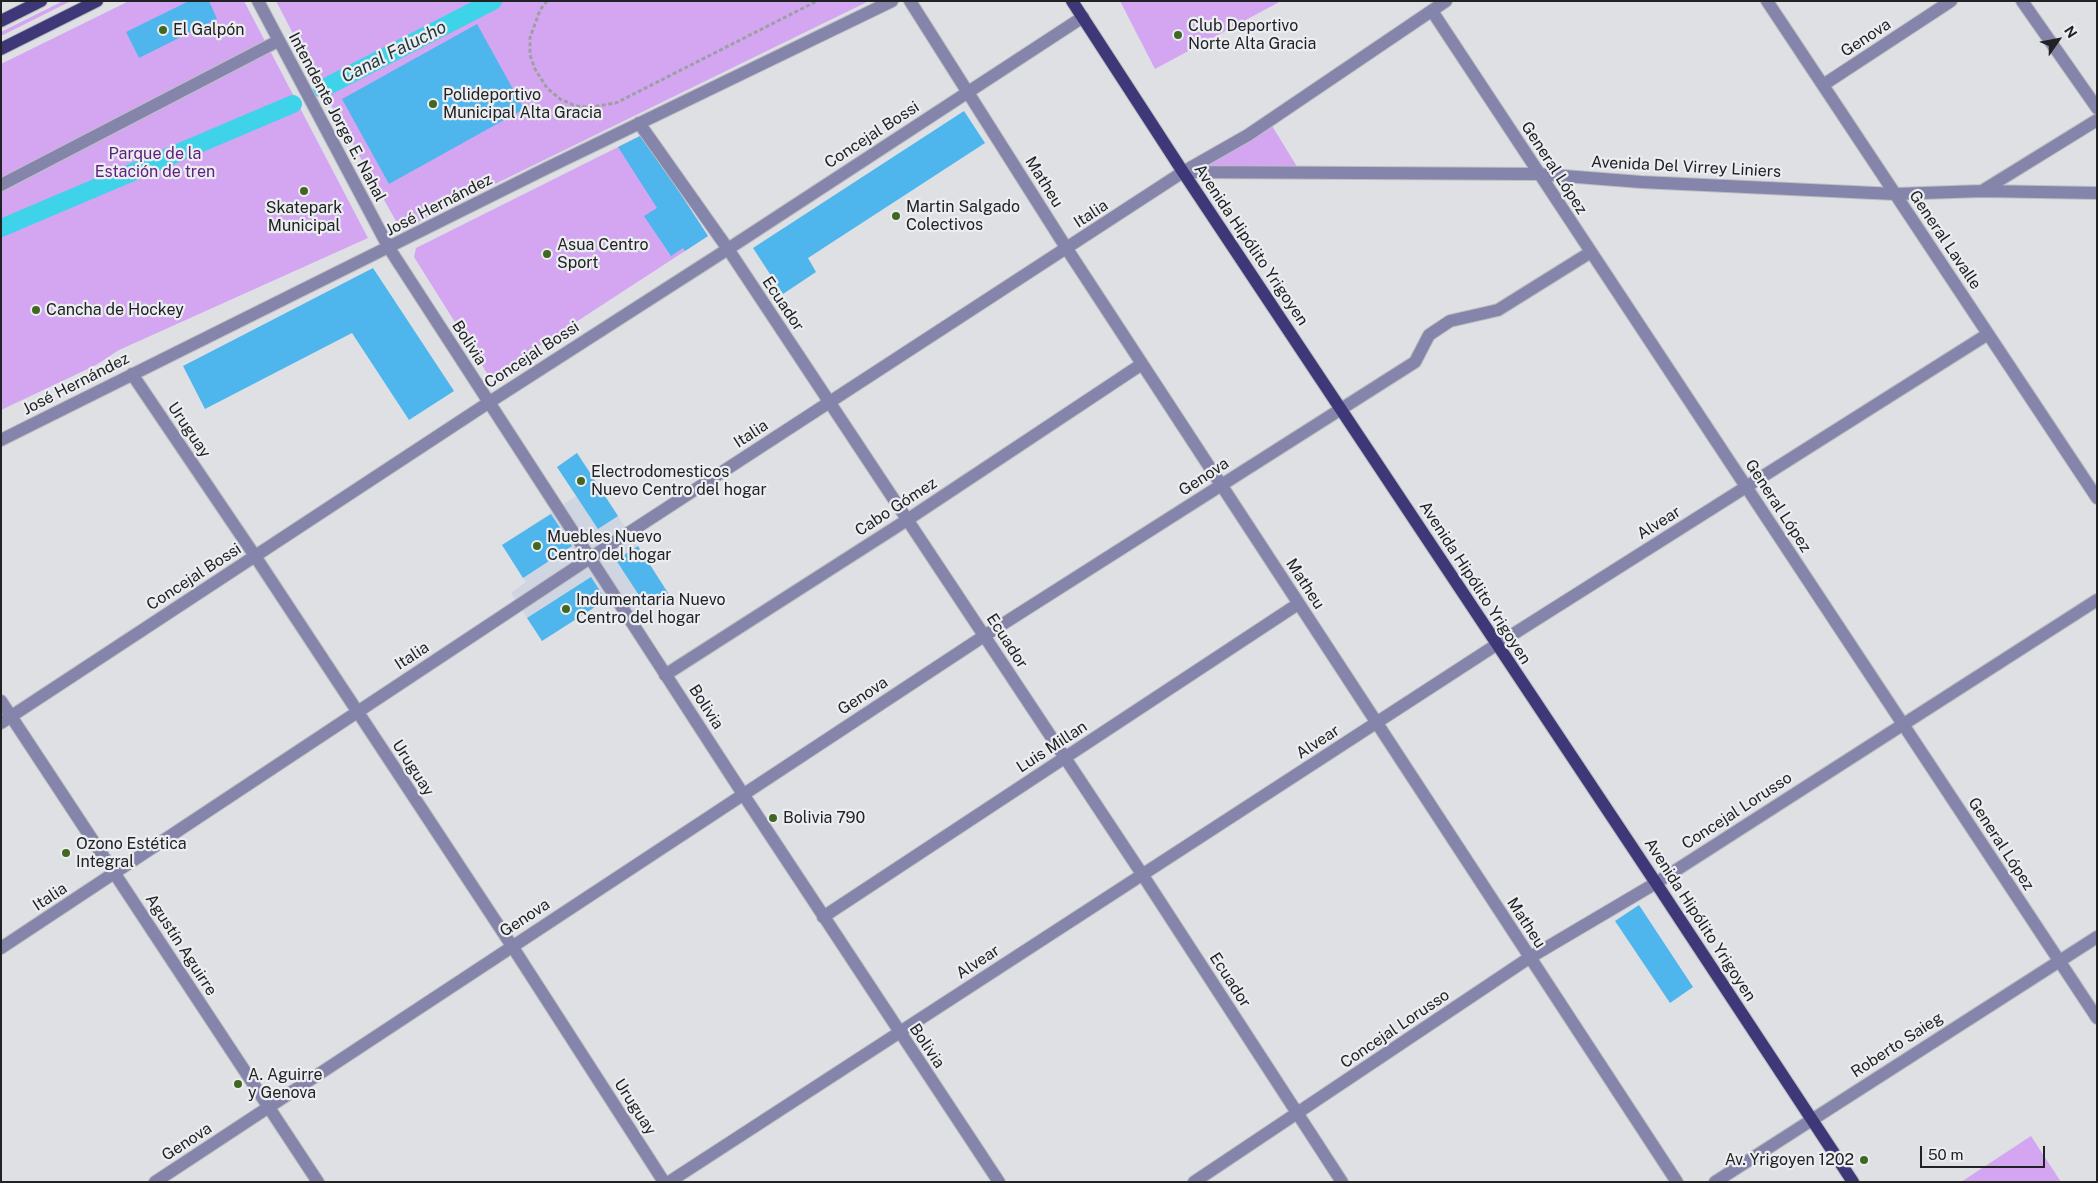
<!DOCTYPE html>
<meta charset="utf-8">
<style>
body{margin:0}
#map{position:relative;width:2098px;height:1183px;overflow:hidden;background:#dee0e4;font-family:"Public Sans",sans-serif}
canvas{display:block}
.frame{position:absolute;inset:0;border:2px solid #212223;pointer-events:none}
.north{position:absolute;left:2033px;top:15px;width:50px;height:50px;-webkit-text-stroke:4px #ebedf1;paint-order:stroke;rotate:57deg;font-size:14px;font-weight:700;line-height:20px;text-align:center;color:#212223}
.north::after{content:'';display:block;margin:auto;width:18px;height:22px;background:#212223;clip-path:polygon(50% 0,100% 100%,50% 72%,0 100%)}
.scale{position:absolute;left:1920px;top:1146px;width:125px;height:22px;box-sizing:border-box;border:2px solid #212223;border-top:0;padding-left:6px;font-size:15px;line-height:18px;white-space:nowrap;color:#212223;-webkit-text-stroke:4px #ebedf1;paint-order:stroke}
</style>
<div id="map">
<canvas width="2098" height="1183"></canvas>
<div class="frame"></div>
<div class="north">N</div>
<div class="scale">50 m</div>
</div>
<script>
const c = document.querySelector('canvas').getContext('2d');
c.lineJoin = 'round';
function fillPath(path, color) { c.fillStyle = color; c.fill(path, 'evenodd'); }
const shape = rows => new Path2D(rows.map(r => 'M' + r).join(''));
function strokePath(path, color, width, dash) { c.strokeStyle = color; c.lineWidth = width; c.lineCap = dash ? 'butt' : 'round'; c.setLineDash(dash || []); c.stroke(path); }
function label(font, color, halo, rows, align = 'center') {
  c.font = font + ' "Public Sans",sans-serif'; c.lineWidth = 4.5; c.setLineDash([]); c.textBaseline = 'middle'; c.strokeStyle = halo; c.fillStyle = color; for (const [text, x, y, turn = 0] of rows) {
    c.save(); c.translate(x, y); c.rotate((+turn || 0) * Math.PI / 180); c.textAlign = isNaN(turn) ? turn : align; if (halo) c.strokeText(text, 0, 0); c.fillText(text, 0, 0); c.restore();
  }
}
const built = shape([
 [577,453,668,593,627,616,613,595,542,641,511,593,526,582,502,545,576,496,557,467]
]);
const green = shape([
 [63,1,71,1,1,36,1,32],
 [129,1,244,1,368,238,119,350,96,365,1,410,1,64],
 [276,1,869,1,401,230,322,89],
 [1120,1,1281,1,1155,69],
 [1269,121,1301,173,1197,166],
 [642,135,708,236,490,378,414,257,416,248],
 [2031,1136,2061,1182,1961,1182]
]);
const canal = shape([
 [322,89,493,1],
 [1,228,293,104]
]);
const building = shape([
 [189,1,209,1,217,19,139,58,126,32],
 [477,24,524,109,389,184,342,99],
 [964,111,985,143,808,258,816,272,783,294,753,248],
 [642,135,708,236,685,251,683,248,671,256,644,216,657,208,618,147],
 [373,268,454,391,409,420,352,333,205,409,183,366],
 [577,453,618,516,598,529,557,467],
 [551,514,572,546,523,578,502,545],
 [638,546,668,593,646,606,616,560],
 [591,577,606,600,542,641,527,618],
 [1639,905,1693,987,1670,1003,1615,921]
]);
const path = shape([
 [547,1,540,10,530,38,530,55,535,69,547,88,560,99,576,106,591,107,616,103,817,1]
]);
const minor = shape([
 [258,1,389,248,743,794,999,1182],
 [910,1,1067,249,1677,1182],
 [1767,1,2097,498],
 [2022,1,2097,108],
 [1432,11,2097,1018],
 [1823,85,1951,1],
 [639,123,728,249,1142,874,1342,1182],
 [1186,172,1539,174,1641,182,1895,194,1982,191,2097,193],
 [1,185,278,41],
 [1982,191,2097,120],
 [132,374,255,556,512,946,664,1182],
 [1,440,547,168,892,1],
 [665,675,907,520,1142,364],
 [1,701,318,1182],
 [1,723,488,403,728,249,1083,17],
 [823,917,1298,604],
 [1,948,590,558,1183,172,1248,135,1446,1],
 [155,1182,984,636,1415,362,1429,335,1450,321,1498,310,1591,252],
 [669,1182,1496,645,1988,334],
 [1194,1182,1529,958,1656,883,2097,600],
 [1715,1182,2097,937]
]);
const major = shape([
 [1072,1,1183,172,1656,883,1853,1182],
 [1,21,41,1],
 [1,49,97,1]
]);
const markers = [
 [163,30,5,"#416823"],
 [1178,35,5,"#416823"],
 [433,104,5,"#416823"],
 [304,191,5,"#416823"],
 [896,216,5,"#416823"],
 [547,254,5,"#416823"],
 [36,310,5,"#416823"],
 [581,481,5,"#416823"],
 [537,546,5,"#416823"],
 [566,609,5,"#416823"],
 [773,818,5,"#416823"],
 [66,853,5,"#416823"],
 [238,1084,5,"#416823"],
 [1864,1160,5,"#416823"]
];
const poiNames = [
 ["Club Deportivo",1188,26],
 ["Norte Alta Gracia",1188,44],
 ["El Galpón",173,30],
 ["Polideportivo",443,95],
 ["Municipal Alta Gracia",443,113],
 ["Martin Salgado",906,207],
 ["Colectivos",906,225],
 ["Skatepark",304,208,"center"],
 ["Municipal",304,226,"center"],
 ["Asua Centro",557,245],
 ["Sport",557,263],
 ["Cancha de Hockey",46,310],
 ["Electrodomesticos",591,472],
 ["Nuevo Centro del hogar",591,490],
 ["Muebles Nuevo",547,537],
 ["Centro del hogar",547,555],
 ["Indumentaria Nuevo",576,600],
 ["Centro del hogar",576,618],
 ["Bolivia 790",783,818],
 ["Ozono Estética",76,844],
 ["Integral",76,862],
 ["A. Aguirre",248,1075],
 ["y Genova",248,1093],
 ["Av. Yrigoyen 1202",1854,1160,"right"]
];
const streetNames = [
 ["Genova",1866,38,-33],
 ["Intendente Jorge E. Nahal",337,117,62],
 ["Concejal Bossi",872,135,-33],
 ["Avenida Del Virrey Liniers",1686,167,3],
 ["General López",1554,168,57],
 ["Matheu",1044,182,58],
 ["José Hernández",439,205,-27],
 ["Italia",1091,214,-33],
 ["General Lavalle",1945,240,56],
 ["Avenida Hipólito Yrigoyen",1251,245,56],
 ["Ecuador",783,304,56],
 ["Bolivia",469,343,57],
 ["Concejal Bossi",532,355,-33],
 ["José Hernández",76,384,-27],
 ["Uruguay",189,430,56],
 ["Italia",751,434,-33],
 ["Genova",1204,477,-33],
 ["General López",1778,506,57],
 ["Cabo Gómez",896,507,-33],
 ["Alvear",1659,523,-32],
 ["Concejal Bossi",194,577,-33],
 ["Avenida Hipólito Yrigoyen",1475,583,57],
 ["Matheu",1305,584,57],
 ["Ecuador",1007,641,57],
 ["Italia",412,656,-33],
 ["Genova",863,696,-33],
 ["Bolivia",706,707,57],
 ["Alvear",1318,742,-33],
 ["Luis Millan",1052,747,-33],
 ["Uruguay",413,768,57],
 ["Concejal Lorusso",1737,811,-33],
 ["General López",2001,844,57],
 ["Italia",50,897,-33],
 ["Genova",525,918,-33],
 ["Avenida Hipólito Yrigoyen",1700,920,57],
 ["Matheu",1526,923,57],
 ["Agustín Aguirre",181,945,57],
 ["Alvear",978,962,-33],
 ["Ecuador",1230,980,57],
 ["Concejal Lorusso",1395,1029,-34],
 ["Roberto Saieg",1897,1045,-33],
 ["Bolivia",927,1046,56],
 ["Uruguay",635,1107,57],
 ["Genova",187,1142,-33]
];
const parkNames = [
 ["Parque de la",155,154],
 ["Estación de tren",155,172]
];
const waterNames = [
 ["Canal Falucho",394,52,-27]
];
fillPath(built, '#d0d6e1');
fillPath(green, '#d4a6f2');
strokePath(canal, '#3ed3e9', 18);
fillPath(building, '#4eb6ed');
strokePath(minor, '#bcbec1', 14);
strokePath(major, '#bcbec1', 14);
strokePath(path, '#9d9fa2', 3, [4, 2.5]);
strokePath(minor, '#8584aa', 12);
strokePath(major, '#3f3878', 12);
for (const [x, y, r, color] of markers) { const dot = new Path2D(); dot.arc(x, y, r, 0, 2 * Math.PI); c.fillStyle = color; c.fill(dot); strokePath(dot, '#ebedf1', 2); }
label('16px', '#212223', '#ebedf1', poiNames, 'left');
label('16px', '#212223', '#ebedf1', streetNames);
label('16px', '#5e207e', '#ebedf1', parkNames);
label('italic 18px', '#20393d', '#ebedf1', waterNames);
</script>
